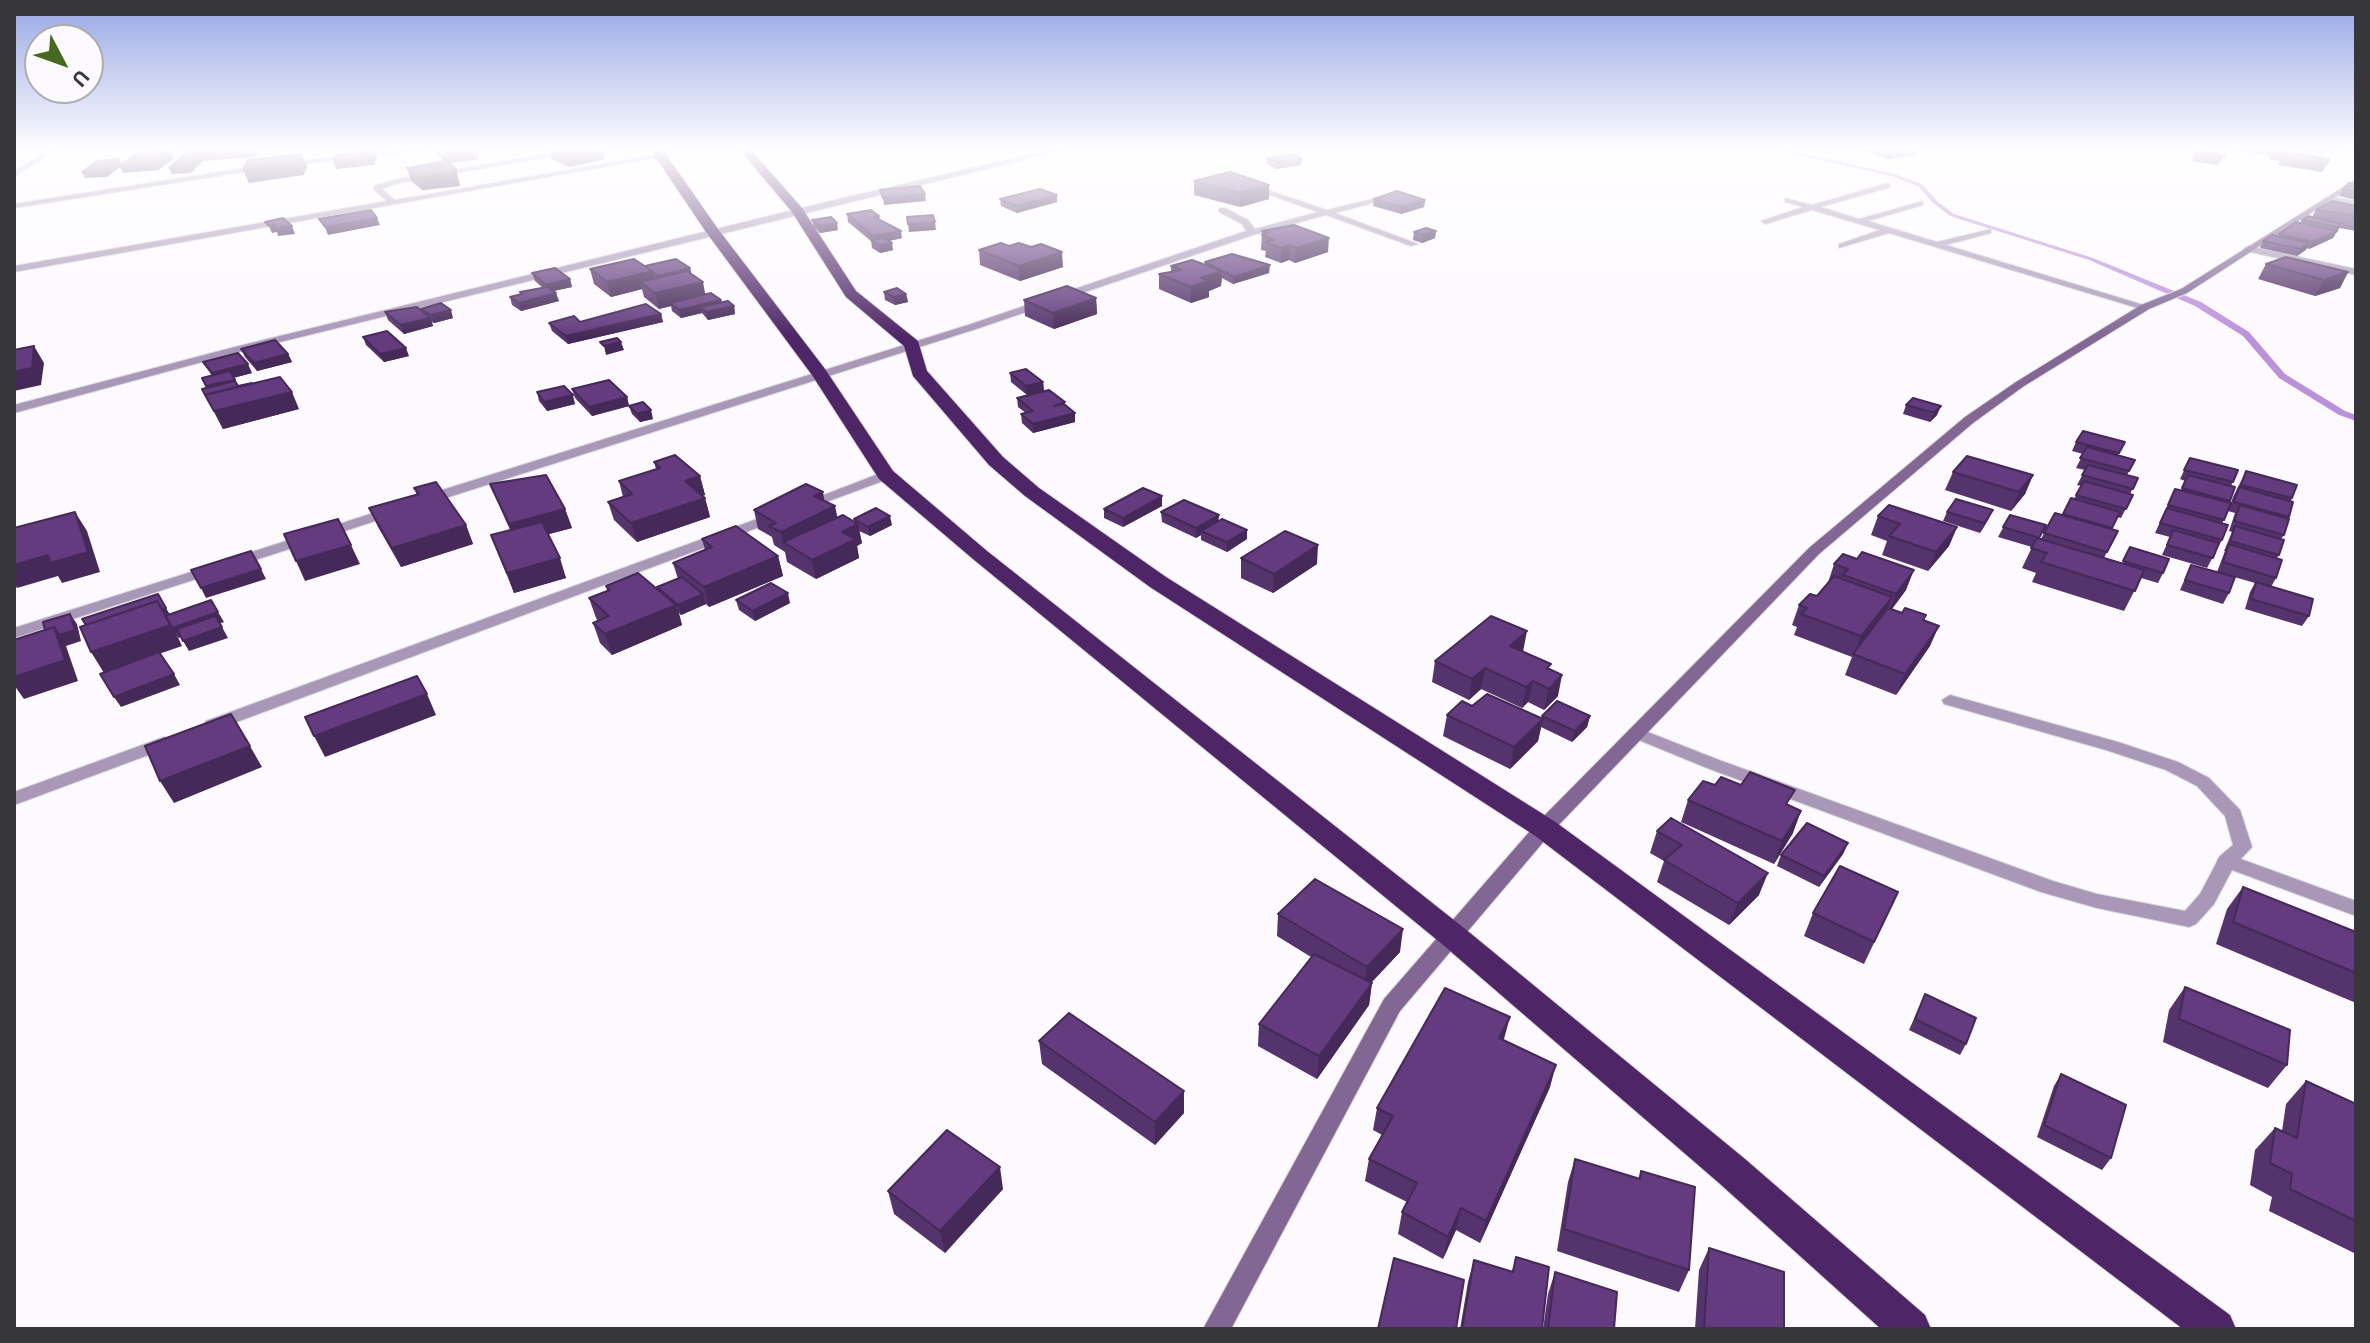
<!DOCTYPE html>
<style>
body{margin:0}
#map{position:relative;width:2370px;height:1343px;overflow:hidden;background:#fdfaff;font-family:"Alegreya Sans",sans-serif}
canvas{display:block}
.frame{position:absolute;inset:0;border:16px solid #373638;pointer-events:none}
.north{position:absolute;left:24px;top:24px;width:80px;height:80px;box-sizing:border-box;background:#fdfaff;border:2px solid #aeacaf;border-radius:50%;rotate:131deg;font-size:22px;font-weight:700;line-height:32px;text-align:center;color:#373638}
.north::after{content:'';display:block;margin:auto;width:28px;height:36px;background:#47681f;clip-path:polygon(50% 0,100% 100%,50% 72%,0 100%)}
</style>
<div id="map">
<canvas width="2370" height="1343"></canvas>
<div class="frame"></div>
<div class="north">U</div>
</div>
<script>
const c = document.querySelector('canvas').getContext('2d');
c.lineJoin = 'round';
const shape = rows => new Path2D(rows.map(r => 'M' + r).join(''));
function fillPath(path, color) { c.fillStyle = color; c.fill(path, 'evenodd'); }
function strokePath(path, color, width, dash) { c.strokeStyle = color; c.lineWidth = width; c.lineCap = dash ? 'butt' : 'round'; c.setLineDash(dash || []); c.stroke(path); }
const stream = shape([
 [1772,149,1783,149,1895,174,1922,184,1937,201,1954,214,2093,258,2201,302,2249,332,2285,374,2345,411,2356,415,2356,421,2339,415,2279,378,2243,336,2195,306,2089,260,1950,216,1933,203,1918,186,1891,176,1772,149]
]);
const lane = shape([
 [1950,695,2118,742,2178,762,2209,778,2240,810,2252,847,2234,866,2227,868,2220,866,2217,861,2220,856,2233,845,2225,816,2197,786,2166,770,2106,750,1944,704,1942,700,1950,695]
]);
const street = shape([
 [49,149,58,149,14,177,14,172,49,149],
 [411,149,437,149,277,167,14,208,14,204,277,163,411,149],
 [576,149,594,149,399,183,382,189,395,200,661,154,665,156,14,272,14,266,387,201,374,190,374,186,397,179,576,149],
 [1054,149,1068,149,239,352,14,413,14,405,231,348,826,202,1054,149],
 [2343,149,2356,149,2356,153,2344,151,2343,149],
 [1247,183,1327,210,1396,193,1396,197,1335,213,1418,244,1411,246,1326,215,1253,235,976,329,430,503,425,504,418,500,420,497,968,325,1246,231,1242,224,1219,212,1219,208,1225,208,1248,220,1255,229,1318,212,1247,187,1247,183],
 [1888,183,1891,187,1821,207,1859,219,1923,201,1923,205,1868,221,1937,242,1991,229,1991,233,1946,245,2150,307,2141,309,1889,233,1839,248,1839,244,1880,230,1812,210,1765,224,1761,221,1803,207,1785,202,1785,198,1812,205,1888,183],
 [2328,196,2356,201,2356,205,2325,200,2328,196],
 [2248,246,2356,269,2356,275,2245,251,2243,249,2248,246],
 [886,471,892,475,891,478,810,508,800,508,798,505,886,471],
 [392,507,399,511,397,514,240,565,230,565,228,562,230,559,392,507],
 [776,512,781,513,781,519,218,729,206,729,204,725,206,721,776,512],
 [213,565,220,569,218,572,14,638,14,628,213,565],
 [1635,727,1719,760,2053,881,2097,894,2185,911,2200,894,2220,856,2227,854,2356,901,2356,916,2232,870,2214,904,2196,924,2189,927,2097,908,2041,892,1707,768,1629,736,1627,732,1635,727],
 [164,737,170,739,173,743,170,747,14,805,14,792,164,737]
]);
const secondary = shape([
 [2356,179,2356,184,2187,293,2149,309,2024,386,1973,423,1819,554,1551,833,1400,1011,1231,1329,1203,1329,1384,999,1537,823,1809,548,1965,417,2016,382,2141,305,2181,289,2356,179]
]);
const highway = shape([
 [654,149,666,149,667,156,718,229,825,369,893,471,987,551,1464,928,1745,1159,1925,1315,1931,1329,1881,1329,1719,1183,1442,944,973,559,879,479,812,375,706,232,655,156,654,149],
 [739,149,750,149,802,208,856,291,918,341,927,371,1003,457,1039,488,1166,577,1554,821,2230,1315,2236,1329,2183,1329,1534,835,1150,587,1025,496,989,465,913,376,904,346,846,297,792,212,739,149]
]);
const wall = shape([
 [437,149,479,159,449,163,456,169,460,186,422,190,411,181,407,168,443,162],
 [548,149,602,149,605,159,569,167,551,159],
 [1857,149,1917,149,1915,155,1888,159],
 [2225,149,2288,149,2283,157,2330,159,2322,172,2278,165,2280,161,2269,159,2271,156],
 [2291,149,2327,149,2324,154],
 [2194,154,2225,155,2218,165,2191,161],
 [1267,158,1301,165,1276,169,1267,164],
 [1194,181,1269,199,1240,207,1194,195],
 [2356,185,2356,200,2339,196,2343,189],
 [1057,195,1057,202,1017,213,1001,206,1000,199],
 [1374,199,1425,200,1424,207,1401,214,1373,206],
 [2356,206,2356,231,2339,228,2333,238,2309,249,2307,248,2297,256,2260,248,2263,241,2278,236,2279,234,2300,223,2302,220,2312,217,2316,210],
 [847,214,879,216,880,220,902,238,889,241,893,250,880,253,872,248,871,241,848,222],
 [812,220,838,230,820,233,814,227],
 [1262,231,1328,252,1295,263,1289,260,1281,263,1265,257,1266,251,1261,250],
 [1436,231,1435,238,1422,243,1413,240,1414,232],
 [979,250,1063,267,1020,281,980,265],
 [1205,262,1269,273,1233,284,1222,278,1221,286,1209,291,1209,297,1191,303,1159,289,1159,274,1171,272,1171,266,1205,265],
 [2266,264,2348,272,2340,288,2315,296,2258,279],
 [645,266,690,268,691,274,706,294,721,300,721,302,734,306,735,314,708,320,702,313,681,318,672,311,671,306,659,309,644,297,642,289,611,297,594,284,590,269],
 [532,273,570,279,572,287,554,291,559,301,521,311,512,305,510,297,520,294,520,292,543,288,535,281],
 [884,292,906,294,908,302,895,305,885,300],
 [1096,298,1097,314,1054,329,1025,316,1024,300],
 [421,309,453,318,434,323,432,322,433,326,404,334,388,320,385,312,422,312],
 [661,314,663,322,568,344,552,331,549,323,580,322],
 [363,337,409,356,384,362,366,345],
 [241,349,288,354,292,362,257,371,245,357],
 [203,362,252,373,233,378,238,386,299,409,223,429,202,389,207,388,202,378,212,376],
 [1010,373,1043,382,1044,391,1027,395,1011,382],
 [572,389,627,397,629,406,592,416,575,398],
 [537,392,575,404,547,411,539,401],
 [1017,398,1065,405,1075,413,1075,422,1033,433,1022,423,1021,414,1026,413,1018,407],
 [1906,405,1937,415,1930,422,1903,414],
 [629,406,653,419,640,422,632,414],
 [2076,442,2125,442,2118,455,2135,460,2127,475,2138,478,2130,494,2133,495,2121,518,2117,517,2111,529,2107,552,2104,558,2122,564,2130,547,2163,573,2158,583,2141,578,2124,611,2032,582,2036,573,2022,568,2032,547,1998,537,2010,515,2041,539,2044,533,2062,515,2071,498,2074,499,2081,486,2077,485,2085,470,2076,468,2083,454,2072,451],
 [2190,458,2238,470,2231,486,2235,487,2222,524,2222,540,2207,568,2162,555,2170,537,2155,533,2175,489,2181,490,2185,481,2180,479],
 [654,462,700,476,705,495,702,496,705,498,710,517,637,542,614,520,608,502,623,497,619,481,656,469],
 [2246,471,2292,498,2291,501,2293,502,2284,535,2281,539,2279,555,2277,558,2276,578,2271,587,2309,616,2302,626,2245,609,2250,592,2255,583,2217,572,2225,551,2224,551,2232,532,2229,531,2235,513,2228,511,2233,497],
 [1953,472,2033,475,2025,494,2011,511,1945,490],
 [490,484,565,509,572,528,548,534,566,578,514,593,491,535,510,530],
 [414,488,466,525,473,544,401,567,378,527,369,508,417,495],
 [824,501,837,518,854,522,854,519,892,525,870,536,859,531,862,543,857,546,859,558,816,579,787,562,785,552,774,545,772,537,758,529,754,510],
 [1162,506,1123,527,1104,518,1104,509],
 [1993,510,1988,520,1980,533,1943,521,1947,512],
 [1161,512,1219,515,1218,520,1247,530,1247,539,1227,552,1201,540,1201,535,1196,538,1162,522],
 [1878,516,1957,527,1949,546,1928,571,1882,555,1887,541,1871,535],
 [702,539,778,556,783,576,709,607,706,604,681,615,679,613,682,625,612,655,600,643,593,623,598,621,596,618,589,598,607,591,606,586,657,589,678,579,673,563,705,550],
 [1241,558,1317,564,1273,593,1241,578],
 [1834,564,1906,590,1892,609,1902,613,1926,615,1924,620,1930,646,1896,695,1845,675,1852,657,1794,635,1797,627,1792,625,1799,605,1817,596,1828,583],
 [2191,565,2229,593,2223,604,2180,590],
 [736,600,790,603,755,621,739,610],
 [1523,652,1550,670,1558,696,1544,710,1528,702,1522,708,1481,689,1469,700,1432,682,1435,661],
 [1472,706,1542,719,1542,716,1590,716,1587,727,1572,742,1541,727,1538,741,1510,769,1443,736,1447,715],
 [1715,785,1741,785,1789,806,1793,833,1774,864,1681,822,1688,800],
 [1671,818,1759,895,1729,925,1657,882,1664,861,1650,853,1657,831],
 [1848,843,1843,854,1819,887,1777,866,1781,855],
 [2243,887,2356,932,2356,1003,2216,944,2227,909],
 [1898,892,1864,964,1804,936,1813,913],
 [1278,914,1400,952,1372,982,1369,1005,1317,1079,1258,1046,1259,1024,1311,957,1277,936],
 [2185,987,2287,1065,2268,1088,2163,1042,2169,1010],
 [1925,994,1966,1044,1960,1055,1909,1030],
 [1039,1041,1184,1091,1184,1113,1155,1145,1042,1064],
 [1504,1041,1550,1087,1480,1243,1456,1230,1443,1259,1398,1234,1402,1212,1407,1202,1365,1181,1369,1159,1382,1135,1373,1130,1377,1108],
 [2061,1074,2111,1158,2102,1170,2037,1137,2054,1086],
 [2306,1081,2356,1104,2356,1254,2269,1211,2272,1197,2250,1185,2255,1150,2275,1128,2282,1131,2286,1104],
 [1575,1159,1638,1179,1641,1171,1689,1270,1679,1292,1557,1251,1568,1182],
 [1003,1189,945,1253,894,1214,888,1191],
 [1709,1248,1784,1329,1695,1329,1699,1270],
 [1516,1257,1542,1329,1460,1329,1468,1282,1474,1260,1512,1271],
 [1555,1272,1614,1329,1543,1329,1548,1294]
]);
const shadedWall = shape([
 [253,149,257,149,259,153,254,157,203,161,191,173,172,174,169,168,200,155],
 [590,149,602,149,605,159,569,167,565,154],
 [1917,149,1915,155,1888,159,1890,152],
 [171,151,174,158,159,170,123,173,120,167,107,177,85,178,82,172,119,159,122,166],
 [374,151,377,158,374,165,336,169,334,162],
 [477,152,479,159,443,164,441,157],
 [302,154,307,167,304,175,249,183,243,170],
 [1302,159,1301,165,1276,169,1276,162],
 [456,169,460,186,422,190,417,177],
 [1269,185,1269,199,1240,207,1240,193],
 [925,194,926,201,884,205,883,198],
 [1057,195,1057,202,1017,213,1017,206],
 [1425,200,1424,207,1401,214,1401,207],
 [377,218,380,225,328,235,325,227],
 [935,222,936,230,909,232,908,224],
 [837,223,838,230,820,233,819,226],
 [275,224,292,226,295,234,278,236,277,232,272,233,269,226],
 [2342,224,2333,238,2309,249,2313,242,2333,232,2336,227],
 [901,231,902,238,875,244,873,236],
 [1436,231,1435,238,1422,243,1423,235],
 [1329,238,1328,252,1295,263,1296,248],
 [892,243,893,250,880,253,879,245],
 [2309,243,2306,250,2297,256,2301,249],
 [1290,245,1289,260,1281,263,1281,248],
 [1062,252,1063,267,1020,281,1019,266],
 [1270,265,1269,273,1233,284,1234,277],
 [690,268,692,276,660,283,658,276],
 [652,271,656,286,640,282,642,289,611,297,607,282],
 [1222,271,1221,286,1209,291,1209,297,1191,303,1191,287,1201,278],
 [2348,272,2340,288,2315,296,2324,280],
 [570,279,572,287,548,292,546,285],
 [703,282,706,298,670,303,671,306,659,309,655,293],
 [556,293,559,301,521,311,519,303],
 [906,294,908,302,895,305,894,297],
 [1096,298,1097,314,1054,329,1053,313],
 [721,300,722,308,734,306,735,314,708,320,706,312,700,307,702,313,681,318,679,310],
 [451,310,453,318,434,323,431,315],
 [661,314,663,322,568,344,566,336],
 [430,318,433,326,404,334,401,325],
 [621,342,624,350,606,355,604,346],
 [34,346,44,363,41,385,14,391,14,372],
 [406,348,409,356,384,362,380,354],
 [288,354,292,362,257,371,254,363],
 [248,364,252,373,217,382,212,373],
 [1043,382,1044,391,1027,395,1026,386],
 [292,392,299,409,223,429,214,411],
 [573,395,575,404,547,411,544,402],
 [627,397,629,406,592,416,589,407],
 [1941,406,1937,415,1930,422,1934,413],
 [651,410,653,419,640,422,637,414],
 [1075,413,1075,422,1033,433,1033,424],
 [2033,475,2025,494,2011,511,2019,492],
 [700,476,705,495,690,500,685,481],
 [823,492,826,511,835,506,839,525,783,542,781,532,814,496],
 [1162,496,1162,506,1123,527,1123,518],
 [705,498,710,517,637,542,631,523],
 [565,509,572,528,516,543,509,524],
 [1993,510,1988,520,1980,533,1984,523],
 [75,512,87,531,100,572,62,583,58,576,17,588,14,583,14,565],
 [1219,515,1218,525,1201,531,1201,535,1196,538,1196,528],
 [890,516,892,525,870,536,868,527],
 [858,524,862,543,857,546,859,558,816,579,812,560,842,532],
 [466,525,473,544,401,567,392,548],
 [1957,527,1949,546,1928,571,1936,552],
 [1247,530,1247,539,1227,552,1227,542],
 [351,545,360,564,305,581,296,561],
 [1318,545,1317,564,1273,593,1274,574],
 [778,556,783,576,709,607,704,587],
 [560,558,566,578,514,593,507,573],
 [261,569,266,579,206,598,201,588],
 [1914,570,1906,590,1888,614,1896,594],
 [788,593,790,603,755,621,753,611],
 [703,594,706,604,681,615,678,605],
 [1892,597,1884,617,1853,657,1861,636],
 [157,601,166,608,172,618,218,612,224,622,178,638,176,633,182,646,104,673,91,652],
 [676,605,682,625,612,655,605,634],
 [70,614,77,624,81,641,66,646,78,681,24,699,14,685,14,677,54,627],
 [1939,626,1930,646,1896,695,1905,674],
 [222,627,228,638,189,651,183,641],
 [1527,631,1523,652,1510,646],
 [1485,668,1481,689,1469,700,1472,679],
 [174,674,180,685,121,707,114,697],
 [1562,675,1558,696,1544,710,1549,689],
 [1533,681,1528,702,1522,708,1526,687],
 [427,694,436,715,325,757,314,736],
 [1590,716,1587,727,1572,742,1575,731],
 [1543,719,1538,741,1510,769,1514,747],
 [250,746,262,767,174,803,160,781],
 [1801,811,1793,833,1774,864,1782,841],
 [1848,843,1843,854,1819,887,1824,876],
 [1768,873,1759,895,1729,925,1738,903],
 [1403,929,1400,952,1364,990,1367,967],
 [1372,983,1369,1005,1317,1079,1319,1056],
 [1510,1017,1504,1039,1493,1061,1499,1038],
 [1556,1065,1550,1087,1480,1243,1486,1221],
 [1184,1091,1184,1113,1155,1145,1155,1122],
 [1000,1167,1003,1189,945,1253,940,1231],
 [1461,1208,1456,1230,1443,1259,1448,1237]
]);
const building = shape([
 [216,149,253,149,251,151,200,155,188,166,169,168,188,151,216,149],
 [437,149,475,149,477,152,441,157,437,149],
 [554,149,590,149,565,154,554,149],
 [1880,149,1917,149,1890,152,1880,149],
 [2270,149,2287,149,2283,155,2272,153,2275,150,2270,149],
 [2198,150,2225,155,2221,159,2194,154,2198,150],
 [171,151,156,164,120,166,136,154,171,151],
 [374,151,371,159,334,162,337,155,374,151],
 [2288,152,2330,159,2325,166,2281,158,2288,152],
 [302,154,299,162,243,170,248,160,302,154],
 [1293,154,1302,159,1276,162,1267,158,1293,154],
 [119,159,104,170,82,172,97,161,119,159],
 [447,161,456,169,452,169,456,173,417,177,407,168,447,161],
 [1230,172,1269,185,1240,193,1194,181,1230,172],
 [2349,183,2356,185,2356,192,2343,189,2349,183],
 [920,186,925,194,883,198,880,190,920,186],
 [1040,189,1057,195,1017,206,1000,199,1040,189],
 [1397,191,1425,200,1401,207,1374,199,1397,191],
 [2332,201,2356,206,2356,216,2316,210,2332,201],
 [371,210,377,218,325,227,319,219,371,210],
 [871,210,879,216,874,217,901,231,873,236,847,214,871,210],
 [933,215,935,222,908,224,907,217,933,215],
 [2308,216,2342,224,2336,227,2302,220,2308,216],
 [831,217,837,223,819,226,812,220,831,217],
 [283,218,292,226,275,229,275,224,269,226,265,222,283,218],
 [2296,222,2337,231,2313,242,2279,234,2296,222],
 [1294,225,1329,238,1296,248,1290,245,1281,248,1266,242,1274,240,1262,235,1268,233,1262,231,1294,225],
 [1426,228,1436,231,1423,235,1414,232,1426,228],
 [2272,235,2309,243,2301,249,2263,241,2272,235],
 [884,238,892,243,879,245,871,240,884,238],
 [1001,243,1009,246,1019,243,1031,247,1041,244,1062,252,1019,266,979,250,1001,243],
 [1232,254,1270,265,1234,277,1205,262,1232,254],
 [2286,257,2348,272,2324,280,2266,264,2286,257],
 [634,259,652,271,607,282,590,269,634,259],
 [676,259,690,268,658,276,645,266,676,259],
 [1192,260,1222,271,1201,278,1209,281,1191,287,1159,274,1182,270,1171,266,1192,260],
 [555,268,570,279,546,285,532,273,555,268],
 [687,271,703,282,655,293,640,282,687,271],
 [1067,286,1096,298,1053,313,1024,300,1067,286],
 [547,287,556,293,519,303,510,297,522,294,520,292,547,287],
 [897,288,906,294,894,297,884,292,897,288],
 [711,293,721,300,679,310,670,303,711,293],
 [728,301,734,306,706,312,700,307,728,301],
 [441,303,451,310,431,315,421,309,441,303],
 [646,304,661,314,566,336,549,323,574,316,580,322,646,304],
 [417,307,430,318,401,325,385,312,417,307],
 [387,331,406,348,380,354,363,337,387,331],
 [617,338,621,342,604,346,600,342,617,338],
 [275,340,288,354,254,363,241,349,275,340],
 [34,346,32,368,14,372,14,350,34,346],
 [238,353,248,364,212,373,203,362,238,353],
 [1026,369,1043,382,1026,386,1010,373,1026,369],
 [230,371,235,380,206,386,202,378,230,371],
 [280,377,292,392,214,411,205,395,280,377],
 [609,380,627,397,589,407,572,389,609,380],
 [235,381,238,386,252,383,205,395,202,389,235,381],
 [564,386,573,395,544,402,537,392,564,386],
 [1049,390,1065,402,1054,406,1064,404,1075,413,1033,424,1021,414,1033,411,1017,398,1049,390],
 [1913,398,1941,406,1934,413,1906,405,1913,398],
 [643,402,651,410,637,414,629,406,643,402],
 [2083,431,2125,442,2119,453,2076,442,2083,431],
 [2087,447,2135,460,2129,471,2080,458,2087,447],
 [675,455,700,476,685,481,705,498,631,523,608,502,632,494,619,481,660,468,654,462,675,455],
 [1967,456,2033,475,2019,492,1953,472,1967,456],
 [2190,458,2238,470,2233,482,2184,470,2190,458],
 [2088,465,2138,478,2133,489,2082,475,2088,465],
 [2246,471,2297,485,2292,498,2241,485,2246,471],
 [546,475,565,509,509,524,490,484,546,475],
 [2188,475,2235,487,2230,501,2182,488,2188,475],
 [2084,481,2133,495,2126,509,2076,495,2084,481],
 [436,482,466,525,392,548,369,508,419,494,414,488,436,482],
 [806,484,823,492,814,496,835,506,781,532,769,526,776,523,754,510,806,484],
 [2239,487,2293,502,2289,517,2234,502,2239,487],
 [1143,488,1162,496,1123,518,1104,509,1143,488],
 [2175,489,2231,503,2224,520,2168,505,2175,489],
 [2071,498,2120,512,2112,528,2063,514,2071,498],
 [1956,499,1993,510,1984,523,1947,512,1956,499],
 [1184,500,1219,515,1196,528,1161,512,1184,500],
 [1889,505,1957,527,1936,552,1889,536,1900,524,1878,516,1889,505],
 [2240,505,2289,519,2284,535,2234,521,2240,505],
 [876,508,890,516,868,527,854,519,876,508],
 [2167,508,2228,525,2222,540,2160,523,2167,508],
 [75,512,88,552,50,563,48,555,14,565,14,528,75,512],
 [2055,513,2118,531,2107,552,2044,533,2055,513],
 [843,515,858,524,842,532,856,539,812,560,783,542,843,515],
 [2010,515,2046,525,2039,538,2003,527,2010,515],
 [338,519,351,545,296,561,284,534,338,519],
 [1222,519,1247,530,1227,542,1201,531,1222,519],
 [542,522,560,558,507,573,491,535,542,522],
 [736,526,778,556,704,587,673,563,712,547,702,539,736,526],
 [2235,526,2284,540,2279,555,2230,541,2235,526],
 [2173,530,2219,543,2213,558,2167,545,2173,530],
 [1285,531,1318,545,1274,574,1241,558,1285,531],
 [2037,538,2144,570,2135,591,2041,562,2047,553,2031,548,2037,538],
 [2229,544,2282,560,2276,578,2223,562,2229,544],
 [2130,547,2169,559,2163,573,2123,561,2130,547],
 [251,551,261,569,201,588,191,570,251,551],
 [1862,552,1914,570,1896,594,1843,575,1848,569,1834,564,1843,554,1857,559,1862,552],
 [2191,565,2235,577,2229,593,2185,580,2191,565],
 [638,573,676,605,605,634,593,623,609,616,589,598,610,590,606,586,638,573],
 [1834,576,1892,597,1861,636,1801,614,1807,608,1799,605,1810,594,1817,596,1834,576],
 [682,577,703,594,678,605,657,587,682,577],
 [2256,582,2313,599,2309,616,2251,599,2256,582],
 [771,583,788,593,753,611,736,600,771,583],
 [158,594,166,608,162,609,157,601,86,625,82,619,158,594],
 [211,600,218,612,172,628,165,616,211,600],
 [157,601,171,625,91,652,80,627,157,601],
 [1888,608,1902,613,1905,608,1926,615,1923,620,1939,626,1905,674,1853,654,1888,608],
 [70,614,75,630,59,635,54,627,45,630,43,622,70,614],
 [215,616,222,627,183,641,177,629,215,616],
 [1491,616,1527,631,1510,646,1551,664,1547,668,1562,675,1549,689,1533,681,1526,687,1485,668,1472,679,1435,661,1491,616],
 [54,627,65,660,14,677,14,640,54,627],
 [159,652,174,674,114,697,100,674,159,652],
 [417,676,427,694,314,736,305,717,417,676],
 [1487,694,1543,719,1514,747,1447,715,1462,701,1472,706,1487,694],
 [1557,701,1590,716,1575,731,1542,716,1557,701],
 [231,714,250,746,160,781,145,746,231,714],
 [1750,772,1795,790,1786,804,1801,811,1782,841,1688,800,1703,781,1715,785,1721,777,1741,785,1750,772],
 [1671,818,1768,873,1738,903,1664,860,1682,845,1657,831,1671,818],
 [1807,823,1848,843,1824,876,1781,855,1807,823],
 [1840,866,1898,892,1874,942,1813,913,1840,866],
 [1315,879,1403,929,1367,967,1278,914,1315,879],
 [2243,887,2356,932,2356,973,2233,922,2243,887],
 [1314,954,1372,983,1319,1056,1259,1024,1314,954],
 [2185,987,2290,1030,2287,1065,2179,1019,2185,987],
 [1445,988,1510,1017,1499,1038,1556,1065,1486,1221,1461,1208,1448,1237,1402,1212,1417,1183,1369,1159,1393,1116,1377,1108,1445,988],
 [1925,994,1976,1018,1966,1044,1915,1019,1925,994],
 [1069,1013,1184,1091,1155,1122,1039,1041,1069,1013],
 [2061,1074,2126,1105,2111,1158,2044,1125,2061,1074],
 [2306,1081,2356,1104,2356,1221,2290,1189,2292,1174,2270,1163,2275,1128,2297,1138,2306,1081],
 [947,1130,1000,1167,940,1231,888,1191,947,1130],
 [1575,1159,1640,1179,1641,1171,1695,1187,1689,1270,1564,1229,1575,1159],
 [1709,1248,1784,1272,1784,1329,1704,1329,1709,1248],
 [1516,1257,1549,1267,1542,1329,1462,1329,1474,1260,1513,1272,1516,1257],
 [1394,1258,1464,1280,1456,1329,1378,1329,1394,1258],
 [1555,1272,1617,1292,1614,1329,1548,1329,1555,1272]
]);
fillPath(stream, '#bc91db');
strokePath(lane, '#d9d7db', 2);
strokePath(street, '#d9d7db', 2);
strokePath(secondary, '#d9d7db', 2);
strokePath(highway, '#d9d7db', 2);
fillPath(lane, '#a997b8');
fillPath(street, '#a997b8');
fillPath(secondary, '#826795');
fillPath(highway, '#4e2667');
fillPath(wall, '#55336c');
fillPath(shadedWall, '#452958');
fillPath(building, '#633b7e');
strokePath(building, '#452958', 2);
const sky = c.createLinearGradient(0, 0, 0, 337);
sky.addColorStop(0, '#96a6e3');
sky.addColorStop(0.44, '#fefdff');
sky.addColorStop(1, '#fefdff00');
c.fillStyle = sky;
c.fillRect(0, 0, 2370, 337);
</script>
